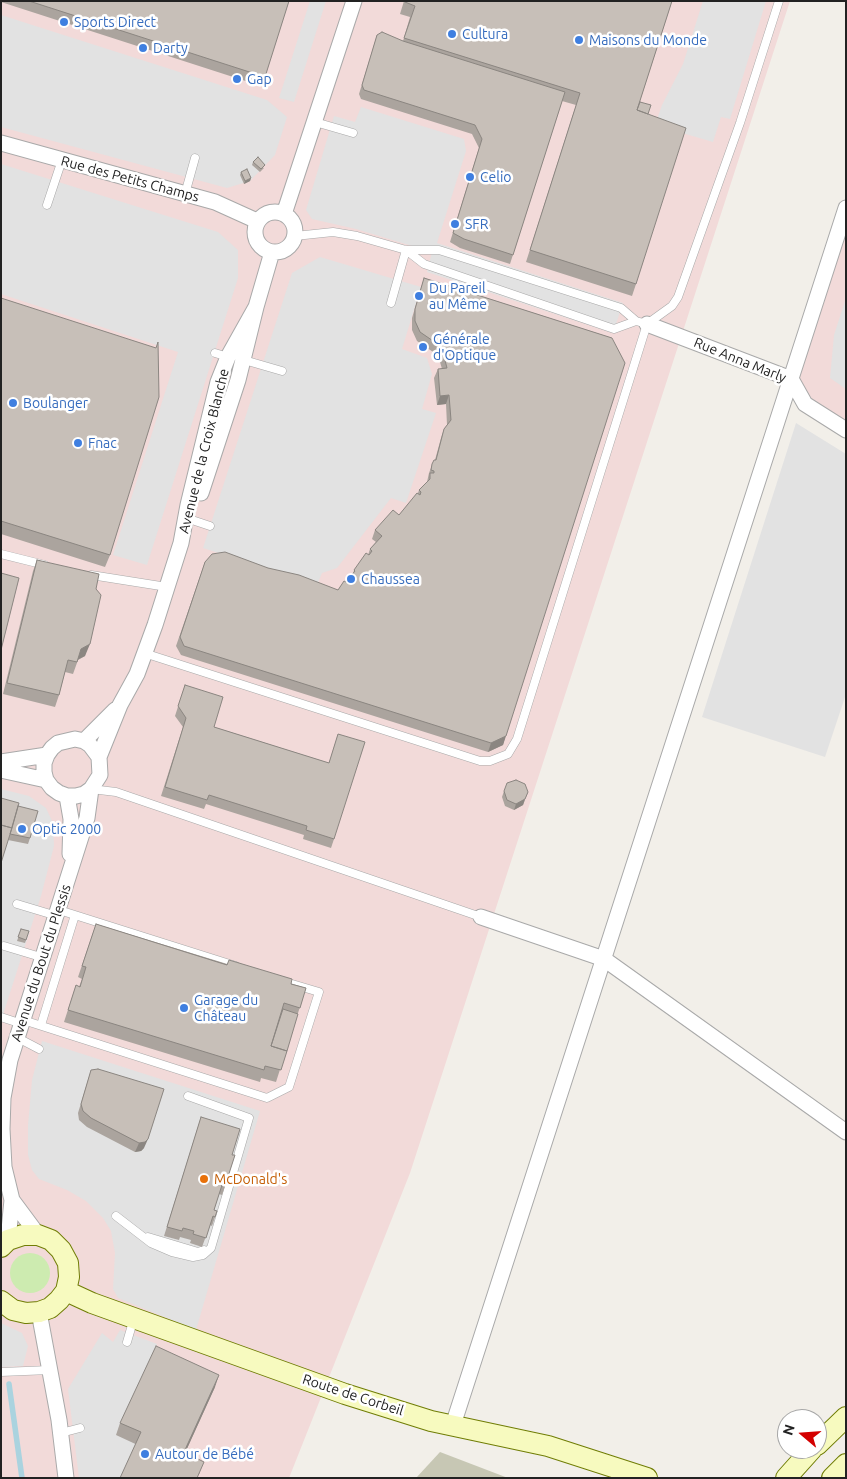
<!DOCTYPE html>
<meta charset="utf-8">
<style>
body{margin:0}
#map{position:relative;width:847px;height:1479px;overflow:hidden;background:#f2efe9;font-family:Ubuntu,sans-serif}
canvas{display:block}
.frame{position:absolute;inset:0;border:2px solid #222;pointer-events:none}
.north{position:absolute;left:777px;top:1409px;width:50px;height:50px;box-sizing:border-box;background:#fff;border:1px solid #a7a7a7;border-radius:50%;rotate:288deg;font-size:14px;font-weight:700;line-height:20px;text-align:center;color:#222}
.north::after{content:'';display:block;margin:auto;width:18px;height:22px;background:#d40000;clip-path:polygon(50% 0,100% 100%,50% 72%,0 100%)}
</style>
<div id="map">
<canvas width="847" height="1479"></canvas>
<div class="frame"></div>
<div class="north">N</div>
</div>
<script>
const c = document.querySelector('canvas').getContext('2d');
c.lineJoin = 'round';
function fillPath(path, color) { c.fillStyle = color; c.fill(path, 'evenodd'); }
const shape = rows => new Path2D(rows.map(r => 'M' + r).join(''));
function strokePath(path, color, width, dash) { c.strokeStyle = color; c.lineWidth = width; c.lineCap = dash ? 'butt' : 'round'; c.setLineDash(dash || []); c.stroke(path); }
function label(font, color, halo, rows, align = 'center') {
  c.font = font + ' Ubuntu,sans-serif'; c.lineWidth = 5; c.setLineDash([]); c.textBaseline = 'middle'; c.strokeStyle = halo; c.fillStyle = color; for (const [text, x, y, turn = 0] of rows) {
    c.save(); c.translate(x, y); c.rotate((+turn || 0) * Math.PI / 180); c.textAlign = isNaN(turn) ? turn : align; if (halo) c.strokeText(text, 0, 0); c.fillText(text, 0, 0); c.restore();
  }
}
const commercial = shape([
 [1,1,790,1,410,1173,289,1478,1,1478],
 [846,209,846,430,805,404,791,379]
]);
const construction = shape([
 [440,1452,508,1478,416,1478]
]);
const grass = shape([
 '10 1273a20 20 0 1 1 40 0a20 20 0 1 1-40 0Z'
]);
const parking = shape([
 [310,1,326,1,294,102,279,98],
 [703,1,766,1,730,119,721,117,713,142,655,125,662,105,683,64],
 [1,15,267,100,287,117,275,155,250,181,227,188,1,127],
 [361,107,464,139,466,151,437,243,623,303,613,333,427,272,432,252,356,229,312,219,306,210,334,116,355,122],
 [1,164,218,232,238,250,238,278,147,565,113,555,178,352,1,294],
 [320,257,421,287,402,349,427,358,432,374,422,409,436,413,406,503,391,498,337,568,322,573,317,585,203,548,292,273],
 [846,298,846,389,830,378,834,335],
 [796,423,846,454,846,694,825,757,702,717],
 [1,789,29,796,46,808,53,823,54,846,41,896,1,1021],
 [42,1041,260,1111,196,1330,118,1298,113,1289,115,1253,111,1231,103,1218,86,1201,67,1190,39,1179,32,1170,28,1155,28,1125,32,1080],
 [1,1323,22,1333,28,1346,23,1366,1,1367],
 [120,1330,157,1344,152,1358,136,1444,121,1478,79,1478,68,1389,102,1333,113,1342]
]);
const stream = shape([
 [9,1384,22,1478]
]);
const lane = shape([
 [315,122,353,133],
 [185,194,195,158],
 [47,205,62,160],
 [295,236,333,232,357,236,406,250,439,250,621,308,636,321,647,324,672,306,678,297,740,123,779,1],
 [406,250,424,264,614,329,636,321],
 [391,303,406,250],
 [215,353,228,357],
 [244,360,282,371],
 [192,520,210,526],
 [1,554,45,565],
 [91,575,167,587],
 [144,653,480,761,490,761,508,754,517,739,647,324],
 [91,789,116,792,481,917],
 [17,904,57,916],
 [59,910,236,966],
 [4,946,44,958],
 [1,1017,22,1024],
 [23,1020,267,1098,289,1087,319,992,282,981],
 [41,1025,75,915],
 [18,1038,39,1049],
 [116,1216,151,1243,172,1252,193,1257,203,1255,211,1248,249,1118,188,1096],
 [148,1237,198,1252,204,1250],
 [127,1342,134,1318],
 [1,1372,50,1370],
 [61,1433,80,1428]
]);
const street = shape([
 [1,143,215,202,257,221],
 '255 232a20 20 0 1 1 40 0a20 20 0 1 1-40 0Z',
 [284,214,354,1],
 [647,324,791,379,805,404,846,430],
 [201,493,238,380,256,307,272,252],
 [84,741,115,710],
 [99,757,90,745,84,741,75,739,58,743,52,748,47,755,44,763,44,772,46,780,52,788,59,793,67,796,76,796,84,794,91,789,100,775,99,757,120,705,137,674,155,625,181,543,188,505,218,382,228,357,256,307],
 [1,762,47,755],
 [1,770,46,780],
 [67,796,71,819,70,854],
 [481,917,604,959,846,1132],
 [12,1200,38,1235],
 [8,1240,12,1200,4,1167,2,1129,3,1098,10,1060,87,818,91,789],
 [39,1312,59,1420,66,1478],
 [453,1425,846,208]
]);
const secondary = shape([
 [1,1247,8,1240,23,1235,38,1235,51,1240,61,1250,68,1263,69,1277,66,1291,59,1300,50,1308,39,1312,26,1313,13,1310,1,1301],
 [66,1291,92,1303,345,1394,431,1421,548,1446,647,1478],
 [817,1445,846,1417],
 [786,1478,812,1449],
 [832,1478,846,1464]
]);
const wall = shape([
 [1,1,289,1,261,86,1,2],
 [404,1,672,1,637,110,648,114,636,284,632,296,526,262,576,105,562,101,510,264,460,248,450,242,479,148,472,134,361,99,359,94,377,35,403,41,410,17,400,14],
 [253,162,264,168,260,172,252,165],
 [241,172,251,178,250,181,244,184,240,175],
 [424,278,612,338,503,745,488,752,181,655,176,646,205,562,268,568,338,590,353,574,354,570,368,555,370,549,376,542,372,539,375,530,399,515,418,493,419,490,427,482,429,473,434,460,435,460,441,438,444,429,447,425,446,404,437,405,434,378,438,369,442,369,440,362,436,354,417,341,412,330,412,318],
 [1,298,110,555,105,567,1,534],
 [37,560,96,589,85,656,78,660,73,674,65,672,59,695,55,707,3,694,33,571],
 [185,685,214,727,329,763,338,734,334,839,331,848,303,839,304,835,206,804,204,809,161,796,183,727,175,716],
 [504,791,528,792,523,805,514,810,505,806,502,797],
 [18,806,30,838,28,844,8,840],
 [96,924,306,988,276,1082,261,1078,260,1082,64,1022,76,985,79,987,82,979,78,977],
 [21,929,26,940,25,943,17,941],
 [91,1070,144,1148,141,1151,135,1152,87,1127,79,1120,78,1113],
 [201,1117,232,1155,225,1186,222,1195,219,1194,214,1210,217,1211,212,1226,210,1225,202,1247,190,1243,191,1240,180,1237,179,1240,164,1236],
 [215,1387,185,1453,200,1474,116,1435,120,1423]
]);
const shadedWall = shape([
 [251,178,250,181,244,184,245,181],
 [449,395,446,404,437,405,440,396],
 [90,644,85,656,77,660,81,649],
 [506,736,503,745,488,752,491,743],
 [525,799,523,805,514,810,516,804],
 [148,1139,144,1148,141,1151,135,1152,139,1143],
 [219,1375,215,1387,180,1464,184,1452]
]);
const building = shape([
 [29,1,289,1,265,77,29,1],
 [405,1,672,1,637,110,686,128,636,284,530,250,580,93,404,38,415,6,405,2,405,1],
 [382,32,403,41,565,92,513,255,464,239,453,233,482,139,475,125,364,90,362,85,377,35,382,32],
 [640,102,651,105,648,114,637,110,640,102],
 [258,157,265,165,261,169,253,162,258,157],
 [247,169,251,178,245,181,241,172,247,169],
 [424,278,612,338,625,363,506,736,491,743,184,646,180,637,205,562,212,554,225,552,268,568,299,575,338,590,344,581,346,582,355,571,354,570,366,553,369,555,372,551,370,549,382,536,375,530,393,510,399,515,417,493,420,495,421,492,419,490,430,479,430,473,434,473,434,471,431,470,432,464,434,460,436,460,444,429,451,420,449,395,440,396,438,369,447,368,443,353,439,345,420,332,415,321,415,309,424,278],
 [1,298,156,348,158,342,159,397,110,555,1,521,1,298],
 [37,560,99,574,96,589,101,595,90,644,81,649,77,662,68,660,59,695,7,683,37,560],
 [1,573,19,578,1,650,1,573],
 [185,685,223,697,214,727,329,763,338,734,365,742,334,839,306,830,307,826,209,795,207,800,165,787,186,718,178,706,185,685],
 [516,780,525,784,528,792,525,799,516,804,507,800,504,791,507,783,516,780],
 [1,798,19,803,12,828,1,825,1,798],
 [18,806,38,811,30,838,10,834,18,806],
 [1,825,12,828,1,863,1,825],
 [96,924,227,965,229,960,292,979,291,984,306,988,300,1008,284,1003,271,1046,287,1051,281,1070,265,1066,264,1070,68,1010,76,985,80,987,86,967,82,966,96,924],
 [21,929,29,931,26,940,18,937,21,929],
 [283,1009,298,1014,287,1051,271,1046,283,1009],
 [98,1069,164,1089,148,1139,145,1142,139,1143,91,1118,83,1111,81,1104,91,1070,98,1069],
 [201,1117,240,1129,232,1155,235,1155,225,1186,222,1185,214,1210,217,1211,215,1217,213,1216,206,1238,193,1234,194,1231,183,1228,182,1231,167,1227,201,1117],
 [156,1346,219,1375,184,1452,204,1462,197,1478,120,1478,141,1432,120,1423,156,1346]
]);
const markers = [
 [64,22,5,"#3f7fe0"],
 [452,34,5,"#3f7fe0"],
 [579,40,5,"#3f7fe0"],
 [143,48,5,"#3f7fe0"],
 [237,79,5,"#3f7fe0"],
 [470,177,5,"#3f7fe0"],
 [455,224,5,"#3f7fe0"],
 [419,296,5,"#3f7fe0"],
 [423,347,5,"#3f7fe0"],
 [13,403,5,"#3f7fe0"],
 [78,443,5,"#3f7fe0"],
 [351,579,5,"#3f7fe0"],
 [22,829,5,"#3f7fe0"],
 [184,1008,5,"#3f7fe0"],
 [204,1179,5,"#e8710a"],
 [145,1454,5,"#3f7fe0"]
];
const shopNames = [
 ["Sports Direct",74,22],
 ["Cultura",462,34],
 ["Maisons du Monde",589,40],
 ["Darty",153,48],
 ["Gap",247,79],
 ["Celio",480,177],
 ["SFR",465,224],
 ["Du Pareil",429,288],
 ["au Même",429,304],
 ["Générale",433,339],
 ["d'Optique",433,355],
 ["Boulanger",23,403],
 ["Fnac",88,443],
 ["Chaussea",361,579],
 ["Optic 2000",32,829],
 ["Garage du",194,1000],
 ["Château",194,1016],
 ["Autour de Bébé",155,1454]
];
const streetNames = [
 ["Rue des Petits Champs",130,179,15],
 ["Rue Anna Marly",740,360,22],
 ["Avenue de la Croix Blanche",204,451,-76],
 ["Avenue du Bout du Plessis",41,963,-72],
 ["Route de Corbeil",353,1395,18]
];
const foodNames = [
 ["McDonald's",214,1179]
];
fillPath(commercial, '#f2dad9');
fillPath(construction, '#c7c7b4');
fillPath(grass, '#cdebb0');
fillPath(parking, '#e2e2e2');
strokePath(stream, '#aad3df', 5.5);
strokePath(lane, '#a9a9a9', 9);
strokePath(street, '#a9a9a9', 17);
strokePath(secondary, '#707d05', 22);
strokePath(lane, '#fff', 8);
strokePath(street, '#fff', 15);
strokePath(secondary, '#f7fabf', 20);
fillPath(wall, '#aba49e');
fillPath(shadedWall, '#8b8681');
fillPath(building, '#c7bfb8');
strokePath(building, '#8b8681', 1);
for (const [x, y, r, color] of markers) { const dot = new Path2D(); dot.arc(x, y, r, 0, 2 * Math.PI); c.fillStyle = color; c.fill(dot); strokePath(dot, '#fff', 2); }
label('14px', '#366cbe', '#fff', shopNames, 'left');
label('14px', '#222', '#fff', streetNames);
label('14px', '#c56008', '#fff', foodNames, 'left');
</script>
